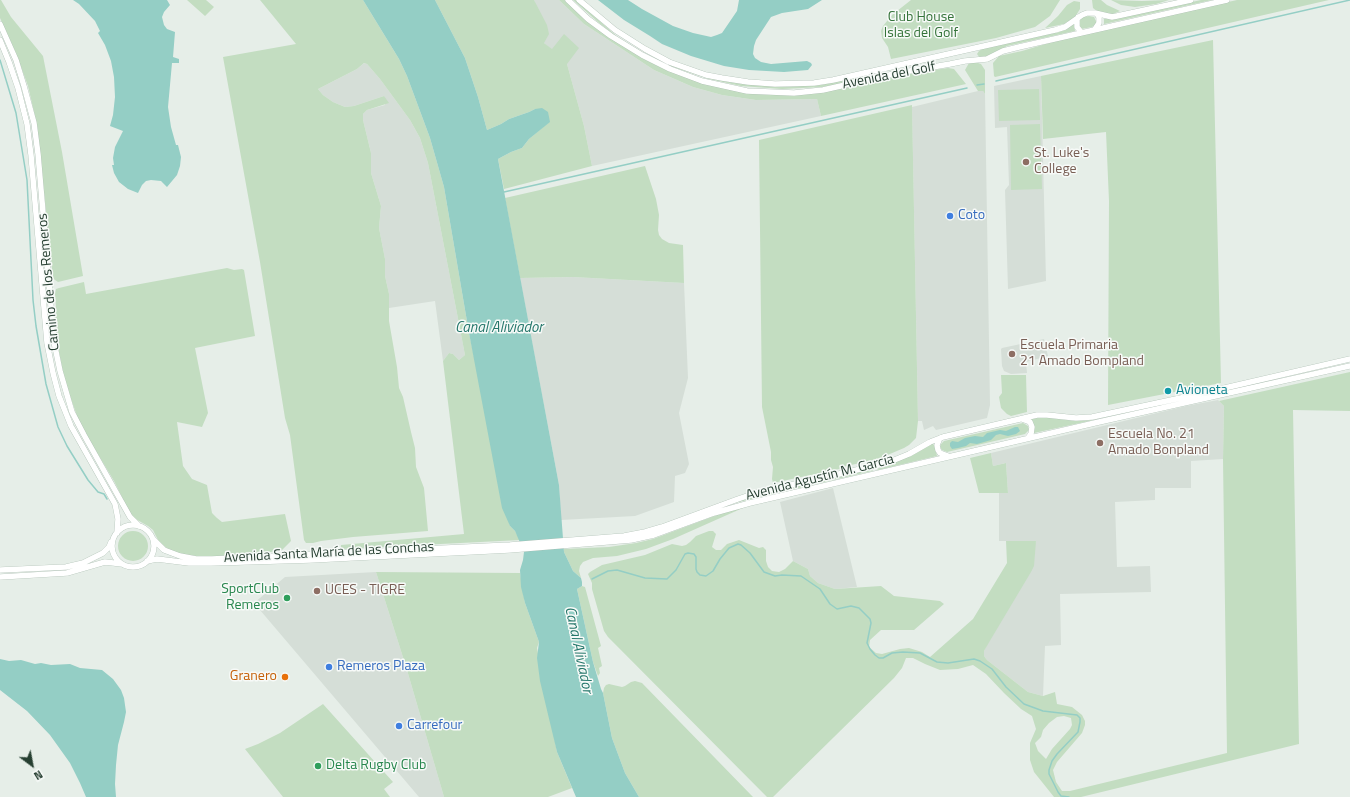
<!DOCTYPE html>
<meta charset="utf-8">
<style>
body{margin:0}
#map{position:relative;width:1350px;height:797px;overflow:hidden;background:#e6eee8;font-family:"Titillium Web",sans-serif}
canvas{display:block}
.north{position:absolute;left:12px;top:745px;width:40px;height:40px;-webkit-text-stroke:3px #f7faf8;paint-order:stroke;rotate:148deg;font-size:11px;font-weight:700;line-height:16px;text-align:center;color:#263f31}
.north::after{content:'';display:block;margin:auto;width:14px;height:18px;background:#263f31;clip-path:polygon(50% 0,100% 100%,50% 72%,0 100%)}
</style>
<div id="map">
<canvas width="1350" height="797"></canvas>
<div class="north">N</div>
</div>
<script>
const c = document.querySelector('canvas').getContext('2d');
c.lineJoin = 'round';
function fillPath(path, color) { c.fillStyle = color; c.fill(path, 'evenodd'); }
const shape = rows => new Path2D(rows.map(r => 'M' + r).join(''));
function strokePath(path, color, width, dash) { c.strokeStyle = color; c.lineWidth = width; c.lineCap = dash ? 'butt' : 'round'; c.setLineDash(dash || []); c.stroke(path); }
function label(font, color, halo, rows, align = 'center') {
  c.font = font + ' "Titillium Web",sans-serif'; c.lineWidth = 3; c.setLineDash([]); c.textBaseline = 'middle'; c.strokeStyle = halo; c.fillStyle = color; for (const [text, x, y, turn = 0] of rows) {
    c.save(); c.translate(x, y); c.rotate((+turn || 0) * Math.PI / 180); c.textAlign = isNaN(turn) ? turn : align; if (halo) c.strokeText(text, 0, 0); c.fillText(text, 0, 0); c.restore();
  }
}
const built = shape([
 [534,0,559,0,584,24,654,70,693,87,722,95,756,100,817,99,821,116,592,166,584,126,567,64,544,43],
 [364,63,367,64,380,79,410,120,420,138,428,163,465,355,459,360,453,354,449,353,443,361,435,301,389,308,389,294,385,276,385,259,379,228,381,206,371,173,371,153,363,120,363,114,367,110,385,105,384,96,354,106,345,107,333,102,323,95,318,89,357,69],
 [1041,76,1046,281,1008,289,1005,190,1009,185,1007,127,995,128,994,86],
 [978,91,983,91,985,94,990,405,987,418,936,430,933,426,924,430,922,421,918,421,912,107],
 [573,277,684,283,688,378,679,413,689,464,685,473,675,476,674,502,635,516,561,520,559,485,520,278],
 [1044,339,1048,356,1026,362,1027,373,1011,374,1004,371,1002,366,1001,349,1002,348],
 [1218,400,1224,406,1223,459,1191,461,1191,488,1155,488,1155,500,1115,502,1117,567,1150,566,1151,592,1060,594,1061,645,1045,646,1043,696,1028,692,987,660,984,656,984,651,1036,541,999,541,999,493,1008,493,1006,463,993,466,991,453,1186,406],
 [833,488,857,587,835,589,818,583,810,576,808,569,793,561,780,502],
 [376,572,407,670,444,797,419,797,254,603,285,577]
]);
const green = shape([
 [0,0,1,0,11,17,43,56,62,152,83,276,58,282,55,280,53,278,37,125,28,86,16,53,0,18],
 [187,0,206,0,214,7,205,16],
 [260,0,363,0,399,59,407,76,430,138,444,187,469,333,510,526,515,531,520,540,341,549,341,545,464,534,443,361,449,353,453,354,459,360,465,355,428,163,420,138,410,120,380,79,367,64,364,63,357,69,318,89,323,95,333,102,345,107,354,106,384,96,389,103,367,110,363,114,363,120,371,153,371,173,381,206,379,228,385,259,385,276,389,294,389,321,397,367,399,388,403,397,411,432,415,448,416,467,424,488,428,531,353,537,321,541,313,543,306,543,304,540,290,435,285,418,260,262,223,57,296,44],
 [435,0,534,0,547,25,549,34,544,43,552,49,564,34,579,48,567,64,584,126,592,166,504,189,498,159,511,152,522,148,529,139,549,122,535,109,529,112,509,119,501,124,487,130,478,97,465,58],
 [559,0,565,0,583,17,610,38,646,60,665,69,762,94,850,87,906,74,948,68,954,69,966,84,821,116,817,99,756,100,722,95,693,87,654,70,584,24],
 [573,0,576,0,621,40,642,52,668,64,710,77,782,87,821,85,871,74,871,75,851,80,840,84,822,87,782,89,741,86,709,79,670,66,642,52,621,40,599,23],
 [911,0,1060,0,1050,16,1035,27,996,38,891,59,888,47,882,38,881,31,883,26,892,15],
 [1092,0,1101,0,1107,5,1120,11,1113,14,1098,12,1093,8],
 [1111,0,1142,1,1169,0,1156,4,1135,7,1121,5],
 [1201,0,1212,0,1104,24,1104,19,1114,19],
 [1237,0,1329,0,995,77,994,76,993,63,999,56,1022,51,1059,40],
 [1074,1,1080,2,1080,9,1075,17,1064,24,1045,28,1058,16,1067,5],
 [1089,16,1094,17,1097,23,1092,27,1081,29,1079,27,1078,22,1083,17],
 [1073,24,1074,25,1075,31,1007,46,989,57,980,58,977,54,979,51,982,49,1059,32],
 [1213,40,1221,383,1108,405,1109,201,1106,132,1043,139,1041,76],
 [975,62,981,64,985,70,985,94,983,91,978,91,965,70,969,63],
 [1039,89,1040,120,999,121,998,90],
 [912,105,918,421,916,438,909,445,904,448,878,459,842,467,839,469,773,483,772,479,773,467,771,460,771,452,762,407,759,140],
 [1040,124,1042,189,1011,190,1010,125],
 [645,166,656,199,659,215,658,230,659,235,662,239,669,243,683,245,684,283,573,277,520,278,505,198],
 [227,268,234,270,242,269,244,270,255,336,195,348,208,413,202,427,177,422,183,466,192,479,207,485,212,513,217,518,222,522,285,514,291,541,281,551,226,556,196,556,177,553,168,549,159,542,153,530,148,526,132,517,114,481,80,424,71,399,63,372,58,347,53,314,56,306,55,294,56,289,59,288,84,282,86,294],
 [1350,372,1350,411,1293,410,1299,744,1081,797,1054,797,1034,772,1030,760,1030,743,1036,729,1032,716,1021,709,1004,693,986,674,973,665,958,669,940,670,925,664,913,658,906,658,902,668,894,678,773,797,767,797,608,637,604,631,592,589,592,583,588,574,590,572,602,565,645,555,672,544,682,546,686,545,690,542,696,536,709,531,713,531,716,534,712,547,716,550,721,550,727,544,739,540,759,548,763,547,766,550,766,561,768,567,772,571,779,572,785,569,793,561,808,569,810,576,818,583,835,589,881,586,894,596,940,601,944,604,914,630,881,630,870,640,869,647,876,653,882,654,900,649,909,648,922,652,930,657,973,619,1007,563,1006,541,1036,541,1034,566,1031,572,991,639,984,651,984,656,987,660,1028,692,1043,696,1055,692,1057,704,1072,707,1082,715,1085,721,1085,725,1082,733,1057,762,1053,770,1056,782,1062,791,1070,791,1227,753,1223,459,1224,406,1219,401],
 [1064,716,1071,718,1072,725,1070,729,1052,749,1046,759,1038,751,1035,743,1041,737,1043,730,1049,723,1057,717],
 [1001,375,1026,375,1027,412,1011,416,1007,414,1001,408,999,397,1002,393],
 [1044,417,1075,421,1094,420,1034,433,1034,425,1031,419],
 [1023,423,1028,426,1029,430,1025,434,947,452,942,450,940,447,941,444,944,441],
 [931,444,933,444,934,445,937,456,878,470,877,469,906,458],
 [991,453,993,466,1006,463,1008,493,979,493,970,458],
 [871,469,873,470,872,471,730,504,743,499],
 [745,507,673,539,646,549,617,556,593,558,583,562,580,566,579,571,581,578,573,571,564,552,564,549,609,547,636,543,653,539,717,515],
 '118 546a15 15 0 1 1 30 0a15 15 0 1 1-30 0Z',
 [376,572,520,573,525,603,539,642,537,648,557,752,572,788,548,797,444,797,407,670],
 [582,586,585,587,601,646,598,648,602,666,599,668,600,673,598,676,593,662,577,589],
 [635,681,642,683,753,797,639,797,625,773,612,738,603,693,604,688,606,685,609,684,622,687,625,686,631,682],
 [323,704,393,782,384,789,390,797,283,797,245,749,258,744,280,733]
]);
const water = shape([
 [73,0,167,0,170,5,164,12,162,17,164,25,167,29,175,32,173,57,179,59,179,63,172,63,168,107,171,127,176,145,178,145,181,157,180,166,177,175,167,187,161,181,151,180,146,181,142,185,138,193,128,189,119,182,114,173,112,165,114,165,113,158,115,147,123,131,110,126,113,115,115,97,114,77,111,61,105,45,98,33,100,31,95,21,79,4],
 [363,0,435,0,465,58,478,97,487,130,501,124,509,119,529,112,535,109,542,108,548,112,550,122,529,139,522,148,511,152,498,159,559,485,564,552,573,571,581,578,582,582,582,586,577,589,593,662,601,689,603,693,612,738,625,773,639,797,576,797,557,752,540,681,537,658,539,642,525,603,521,587,520,570,523,560,524,552,515,531,510,526,502,508,469,333,444,187,430,138,407,76,399,59],
 [598,0,628,0,642,9,673,26,693,33,711,37,717,35,722,33,737,11,739,0,822,0,808,9,782,13,771,17,756,40,754,46,753,54,755,58,761,62,771,64,807,61,811,63,812,65,808,70,784,72,749,70,724,66,691,56,662,44,650,36,624,20],
 [1018,427,1020,431,1016,434,1008,436,1000,434,996,435,991,440,977,444,970,443,966,446,958,448,952,449,950,446,950,443,952,441,958,442,965,438,975,436,983,437,987,433,1000,430,1006,431,1015,427],
 [0,659,9,661,21,660,35,664,41,663,51,665,70,664,80,668,102,670,113,679,121,690,124,698,126,712,124,722,118,745,116,765,115,784,116,797,86,797,80,783,70,763,50,735,27,711,0,690]
]);
const stream = shape([
 [0,60,16,113,27,180,33,300,36,326,46,384,58,427,67,446,88,480,98,492,104,494,107,499],
 [996,81,1350,0],
 [977,85,984,84],
 [504,192,967,88],
 [592,579,608,571,617,570,645,578,667,579,676,570,685,554,688,553,694,554,696,557,696,569,697,572,700,575,706,576,713,571,720,559,729,548,738,544,741,545,750,553,764,572,775,576,782,575,801,576,820,589,830,604,837,609,851,606,859,608,870,619,871,623,867,643,870,649,875,655,879,658,883,658,892,653,903,652,920,653,937,662,948,663,974,659,980,661,992,669,1006,687,1024,704,1043,711,1077,715,1080,718,1080,722,1078,732,1057,754,1052,761,1049,770,1049,774,1058,792,1061,796,1069,797]
]);
const secondary = shape([
 [568,0,588,19,611,36,642,55,670,69,702,81,747,91,794,93,823,90,898,73,950,64,965,61,987,59,1003,51,1019,47,1227,0],
 [579,0,615,30,645,49,669,62,706,75,722,78,748,82,775,84,814,83,833,80,1055,30,1065,27,1082,15,1087,13,1095,13,1112,17,1117,16,1191,0],
 [1078,17,1077,20,1077,27,1081,32],
 [0,24,16,60,24,86,34,123,38,154,54,342,60,371,72,412,84,435,130,517,139,526],
 [1095,29,1099,23,1099,17,1097,14],
 [0,40,9,62,18,88,27,124,31,155,47,343,53,373,59,396,71,426,115,504,118,519,117,533],
 [1022,419,1030,422,1032,427,1031,434,1028,438],
 [940,438,937,445,938,450,940,453,948,456],
 '112 546a21 21 0 1 1 42 0a21 21 0 1 1-42 0Z',
 [153,539,164,550,180,556,196,559,212,559,510,545,624,536,645,532,662,527,738,499,756,493,887,463,909,454,930,442,943,437,1037,415,1047,415,1076,418,1092,417,1190,396,1350,359],
 [147,561,157,559,189,563,211,563,311,560,509,550,631,540,654,535,714,513,750,503,1099,422,1350,366],
 [0,570,66,567,83,563,103,553,109,547,111,542],
 [0,577,67,573,105,562,122,564]
]);
const markers = [
 [1026,162,4,"#8d6e63"],
 [950,216,4,"#3f7fe0"],
 [1012,354,4,"#8d6e63"],
 [1168,391,4,"#0f9aa8"],
 [1100,443,4,"#8d6e63"],
 [317,591,4,"#8d6e63"],
 [287,598,4,"#2e9e5b"],
 [329,667,4,"#3f7fe0"],
 [285,677,4,"#e8710a"],
 [399,726,4,"#3f7fe0"],
 [318,766,4,"#2e9e5b"]
];
const parkNames = [
 ["Club House",921,18],
 ["Islas del Golf",921,34]
];
const streetNames = [
 ["Avenida del Golf",889,76,-11],
 ["Camino de los Remeros",49,282,-95],
 ["Avenida Agustín M. García",820,478,-14],
 ["Avenida Santa María de las Conchas",329,553,-3]
];
const educationNames = [
 ["St. Luke's",1034,154],
 ["College",1034,170],
 ["Escuela Primaria",1020,346],
 ["21 Amado Bompland",1020,362],
 ["Escuela No. 21",1108,435],
 ["Amado Bonpland",1108,451],
 ["UCES - TIGRE",325,591]
];
const shopNames = [
 ["Coto",958,216],
 ["Remeros Plaza",337,667],
 ["Carrefour",407,726]
];
const cultureNames = [
 ["Avioneta",1176,391]
];
const leisureNames = [
 ["SportClub",279,590],
 ["Remeros",279,606],
 ["Delta Rugby Club",326,766,"left"]
];
const foodNames = [
 ["Granero",277,677]
];
const waterNames = [
 ["Canal Aliviador",499,328],
 ["Canal Aliviador",578,650,78]
];
fillPath(built, '#d5ded7');
fillPath(green, '#c3ddc1');
fillPath(water, '#94cec5');
strokePath(stream, '#94cec5', 1.5);
strokePath(secondary, '#a6b9ac', 6);
strokePath(secondary, '#fff', 5.5);
for (const [x, y, r, color] of markers) { const dot = new Path2D(); dot.arc(x, y, r, 0, 2 * Math.PI); c.fillStyle = color; c.fill(dot); strokePath(dot, '#f7faf8', 1.5); }
label('14px', '#347339', '#f7faf8', parkNames);
label('14px', '#263f31', '#f7faf8', streetNames);
label('14px', '#785e54', '#f7faf8', educationNames, 'left');
label('14px', '#366cbe', '#f7faf8', shopNames, 'left');
label('14px', '#0d838f', '#f7faf8', cultureNames, 'left');
label('14px', '#27864d', '#f7faf8', leisureNames, 'right');
label('14px', '#c56008', '#f7faf8', foodNames, 'right');
label('italic 15px', '#25776b', '#f7faf8', waterNames);
</script>
